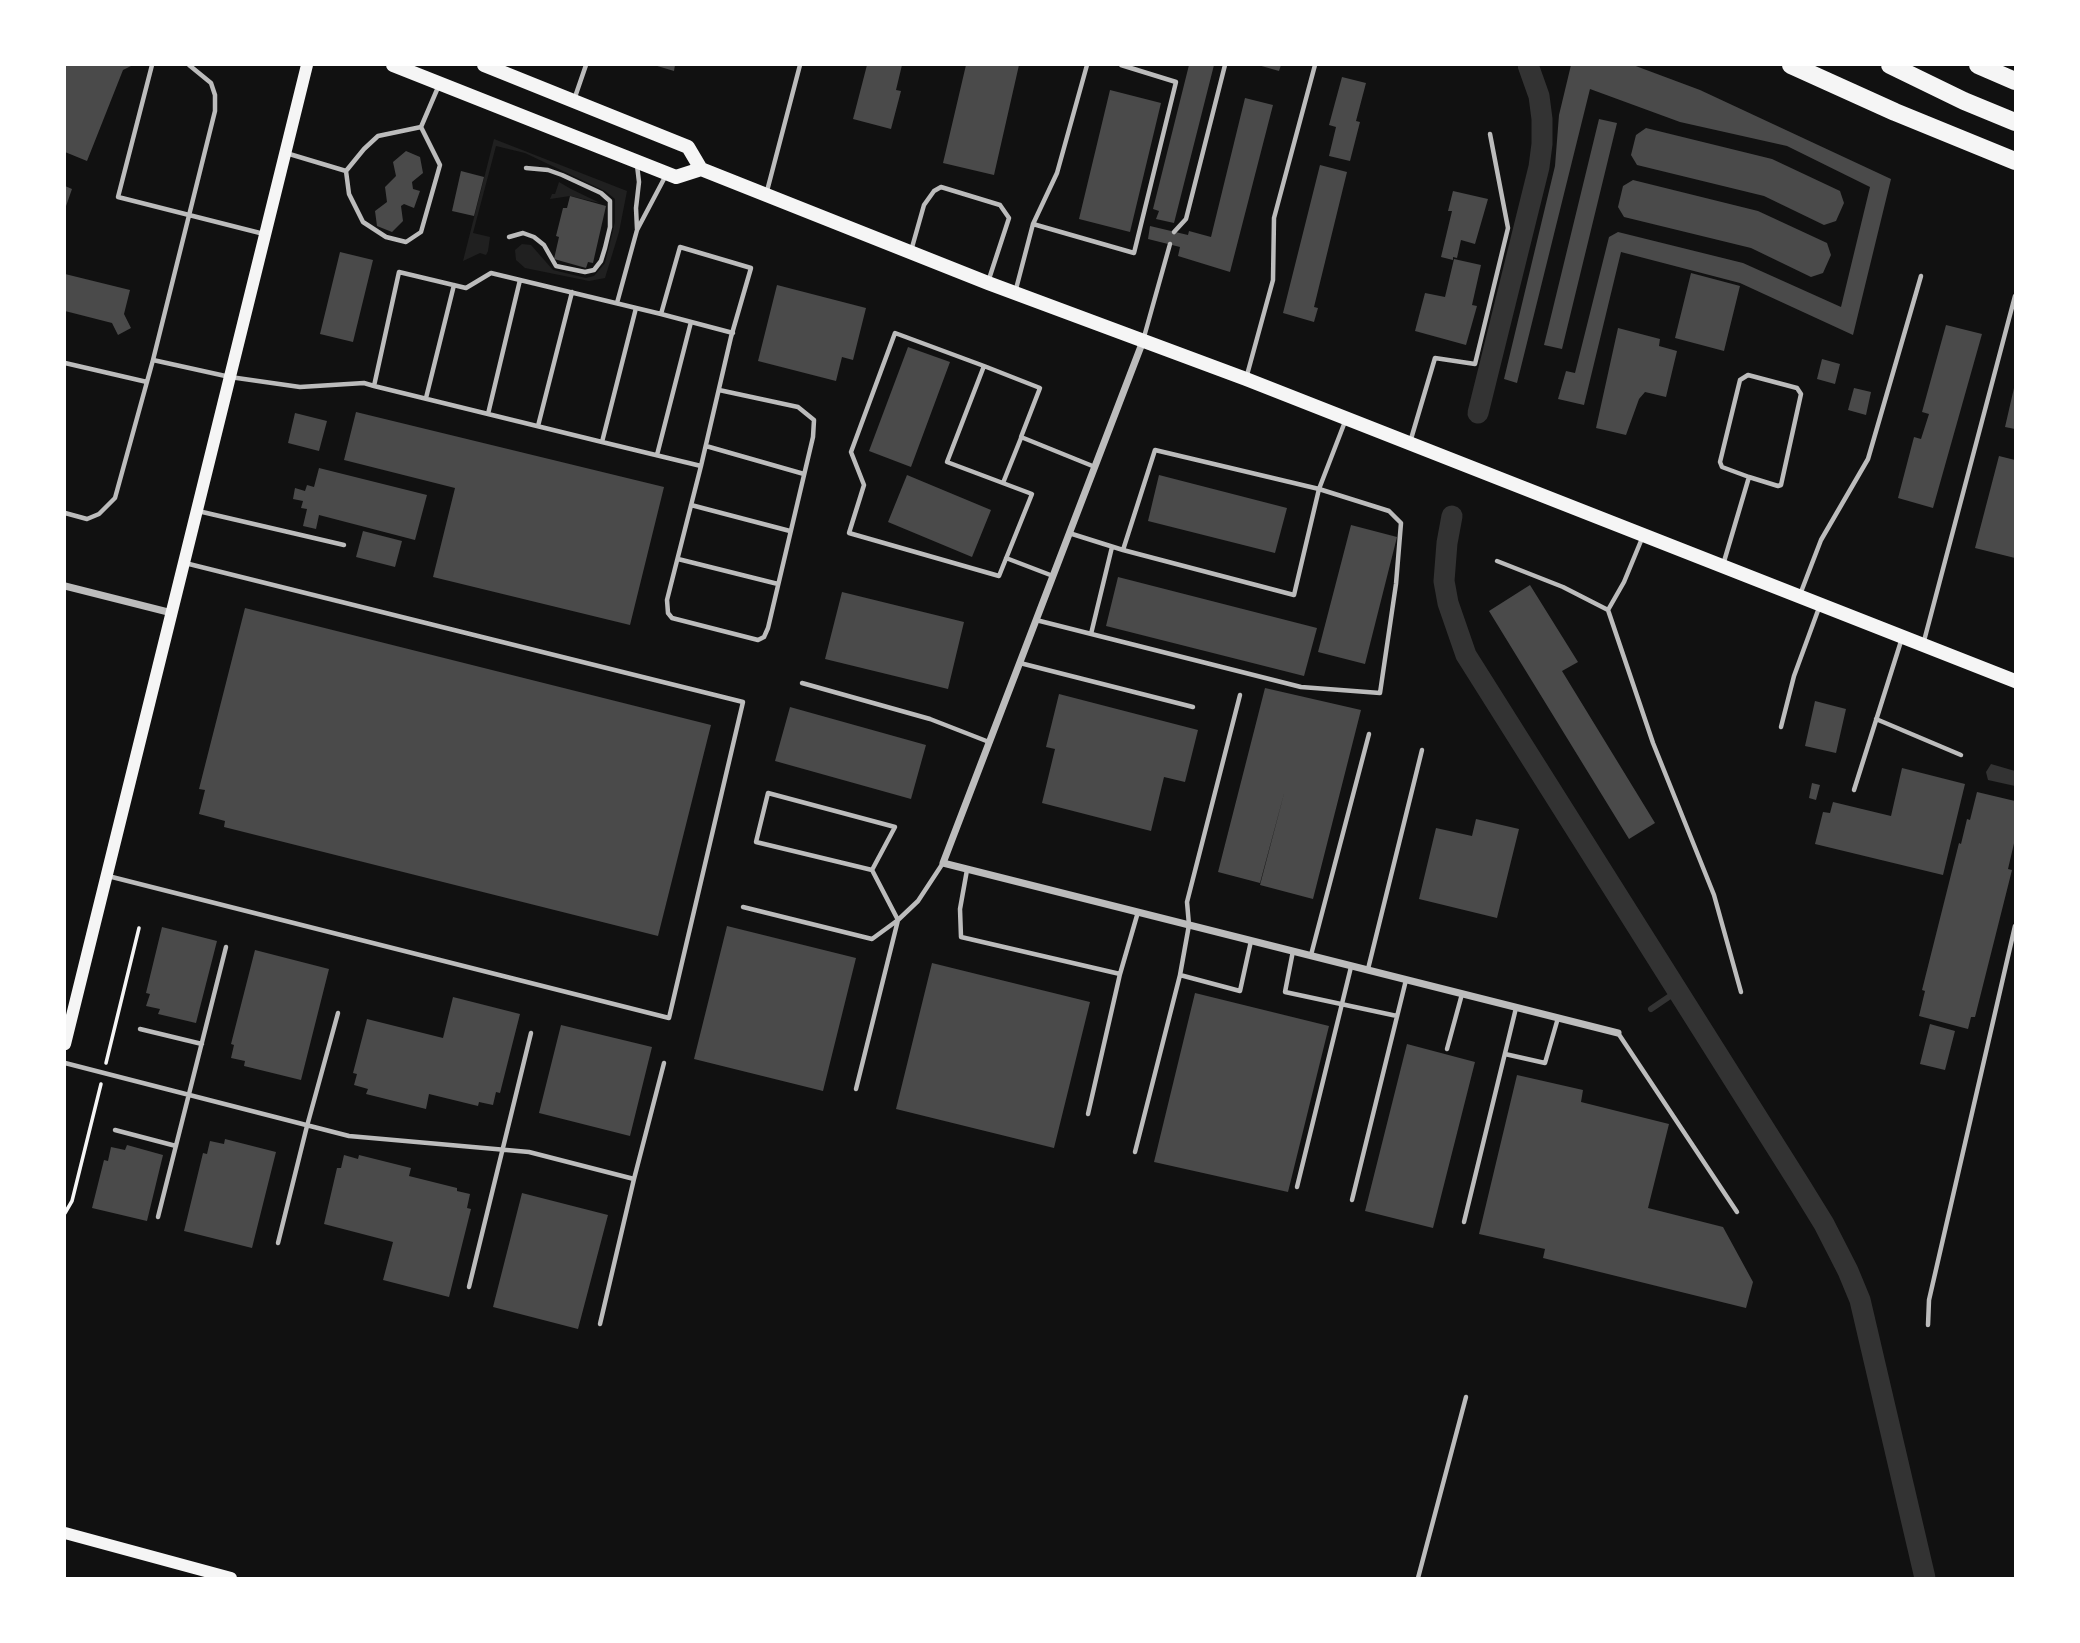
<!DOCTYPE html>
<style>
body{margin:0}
#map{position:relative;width:2080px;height:1643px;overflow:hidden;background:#111;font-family:Commissioner,sans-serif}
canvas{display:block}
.frame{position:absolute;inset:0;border:66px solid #fff;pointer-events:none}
</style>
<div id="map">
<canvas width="2080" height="1643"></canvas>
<div class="frame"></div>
</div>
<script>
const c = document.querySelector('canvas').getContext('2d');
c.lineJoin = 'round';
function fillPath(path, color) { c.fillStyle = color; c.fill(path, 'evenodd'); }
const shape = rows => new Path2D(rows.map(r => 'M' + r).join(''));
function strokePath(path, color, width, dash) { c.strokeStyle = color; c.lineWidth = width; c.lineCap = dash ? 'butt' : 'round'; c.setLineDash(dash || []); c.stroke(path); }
const green = shape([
 [494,139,627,191,619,232,605,278,589,281,525,268,516,260,515,250,522,244,531,245,553,270,586,278,594,276,605,263,615,222,615,199,605,191,525,153,496,146,473,233,490,237,488,251,486,255,480,253,463,261],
 [559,182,571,189,600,203,570,196,550,199,552,194,555,194]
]);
const water = shape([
 [1991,764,2015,771,2015,786,1988,780,1986,772]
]);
const stream = shape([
 [1651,1009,1679,990]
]);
const canal = shape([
 [1478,413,1539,167,1542,144,1542,119,1539,96,1528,65],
 [1452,516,1447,543,1444,581,1448,603,1466,655,1800,1185,1824,1224,1848,1271,1860,1300,1925,1578]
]);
const building = shape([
 [65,65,133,65,123,70,87,161,65,152],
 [654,65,675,65,674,71],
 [867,65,902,65,896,90,901,91,891,129,853,119],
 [966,65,1019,65,994,175,943,163],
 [1189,65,1214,65,1174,223,1156,219,1159,211,1153,209],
 [1258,65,1281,65,1279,71],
 [1571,65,1633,65,1700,90,1891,179,1853,335,1740,283,1621,252,1584,405,1558,399,1566,371,1575,373,1609,237,1618,232,1743,263,1841,307,1870,187,1787,146,1680,122,1590,89,1517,383,1504,379,1555,166,1559,115],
 [1342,77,1366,83,1356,121,1360,122,1350,161,1329,156,1336,127,1329,125],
 [1110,90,1161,103,1130,232,1079,219],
 [1245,98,1273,105,1230,272,1178,256,1180,247,1148,239,1150,226,1188,235,1189,231,1211,237],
 [1599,119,1617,123,1562,349,1544,345],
 [1646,128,1772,159,1840,191,1844,203,1836,221,1824,225,1764,196,1637,165,1631,155,1636,135],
 [406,151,420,157,423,173,412,182,413,189,420,191,414,208,404,204,401,206,403,221,392,232,377,226,375,211,387,202,385,187,396,176,393,162],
 [1320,165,1347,172,1314,307,1318,308,1314,322,1283,313],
 [461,171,484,177,474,216,452,211],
 [1633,180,1758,211,1827,243,1831,255,1823,273,1811,277,1751,248,1624,217,1618,207,1623,186],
 [65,186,72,189,65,209],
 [1453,191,1488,199,1475,244,1461,240,1457,258,1453,257,1453,260,1441,257,1452,211,1448,211],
 [570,196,606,206,593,263,588,262,586,268,554,259,559,237,556,236,563,208,567,208],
 [340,252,373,260,353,342,320,334],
 [1454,259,1481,265,1472,305,1477,306,1466,345,1415,331,1425,293,1445,297],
 [1691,273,1740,286,1724,351,1675,338],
 [65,274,130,290,124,314,131,328,118,335,112,323,65,311],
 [777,285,866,308,853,360,842,357,836,381,758,361],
 [1946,325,1982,334,1933,508,1898,498,1914,437,1921,439,1929,414,1922,412],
 [1618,328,1660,339,1659,346,1677,351,1666,397,1645,392,1639,399,1626,435,1596,428],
 [908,347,950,362,911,467,869,451],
 [1822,359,1840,364,1835,384,1817,379],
 [1854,388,1871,392,1866,415,1848,410],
 [2014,388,2015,388,2015,429,2005,427],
 [356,412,664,487,630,625,433,577,455,488,344,460],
 [295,413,327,421,319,451,288,443],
 [1999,456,2015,460,2015,558,1975,548],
 [319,468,427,495,415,540,319,515,316,529,303,526,307,509,301,508,303,501,293,499,295,488,305,491,307,485,314,487],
 [907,475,991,510,972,557,888,522],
 [1159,475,1287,508,1275,553,1148,521],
 [1351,525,1397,537,1365,664,1318,652],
 [363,531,402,541,395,567,356,557],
 [1118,577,1317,628,1304,676,1106,626],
 [1530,585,1578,662,1562,671,1655,823,1629,839,1489,611],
 [842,592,964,622,948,689,825,659],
 [245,608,711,725,658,936,224,827,225,821,199,814,205,790,199,789],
 [1265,688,1361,710,1313,899,1260,885,1285,790,1260,883,1218,872],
 [1059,694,1198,730,1185,782,1164,777,1151,831,1042,803,1055,749,1046,747],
 [1815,701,1846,709,1836,753,1805,746],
 [790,707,926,745,911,799,775,761],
 [1902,768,1965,784,1943,875,1815,844,1823,812,1830,813,1833,802,1891,816],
 [1812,783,1820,785,1816,800,1809,798],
 [1977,792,2015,801,2015,839,2008,869,2012,870,1975,1017,1971,1017,1968,1029,1919,1016,1925,991,1922,990,1959,843,1961,844,1967,819,1970,820],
 [1476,819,1519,829,1497,918,1419,899,1436,828,1472,836],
 [727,926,856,958,823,1091,694,1059],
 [162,927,217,941,196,1023,158,1014,160,1009,146,1006,150,994,146,993],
 [255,950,329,969,301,1080,244,1066,245,1061,231,1058,234,1045,231,1044],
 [932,963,1090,1002,1054,1148,896,1109],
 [1195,993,1329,1026,1288,1192,1154,1162],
 [453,997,520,1014,500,1093,496,1092,493,1105,479,1102,478,1106,429,1094,426,1109,366,1094,368,1089,354,1085,357,1074,353,1073,367,1019,443,1038],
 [1930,1024,1955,1031,1945,1070,1920,1064],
 [561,1025,652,1047,630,1136,539,1113],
 [1407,1044,1475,1062,1433,1228,1365,1211],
 [1517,1075,1583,1090,1581,1102,1669,1124,1648,1208,1723,1227,1753,1282,1746,1308,1543,1258,1545,1249,1479,1234],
 [225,1139,276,1152,252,1248,184,1231,203,1153,207,1154,210,1141,224,1144],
 [127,1145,163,1155,147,1221,92,1208,104,1160,108,1161,111,1147,125,1150],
 [344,1155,358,1159,359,1155,411,1168,409,1176,457,1188,457,1191,470,1194,467,1208,471,1209,449,1297,383,1280,393,1242,324,1224,337,1168,341,1168],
 [522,1193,608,1215,578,1329,493,1307]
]);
const path = shape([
 [106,1063,139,928],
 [65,1213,72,1201,101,1084]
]);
const service = shape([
 [152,65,118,197,264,234],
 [575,97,586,65],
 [286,153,346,171,349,194,363,222,386,237,406,242,421,232,440,165,421,127,439,85],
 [346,171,364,149,378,136,421,127],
 [767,191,800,65],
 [1033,224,1134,253,1176,82,1121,65],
 [637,229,636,208,639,182,637,165],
 [1174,232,1186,219,1225,65],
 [509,237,523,233,534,237,544,245,556,266,585,272,594,270,601,261,605,248,610,227,610,201,601,193,562,175,548,170,526,168],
 [911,251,924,205,934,191,941,187,1000,205,1009,218,989,279],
 [1016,289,1033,224,1057,173,1087,65],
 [617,303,637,230,665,177],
 [661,314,733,333],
 [1144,337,1170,244],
 [153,360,215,111,215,95,211,83,189,65],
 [65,363,147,382],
 [984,366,895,333,851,452,864,485,849,533,999,576,1032,494,947,462,984,366,1040,388,1021,437,1095,467],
 [1247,375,1273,280,1274,218,1315,65],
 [426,398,454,285],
 [488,414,520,280],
 [538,426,572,292],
 [1411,439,1435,358,1475,364,1508,228,1490,134],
 [602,442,636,308],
 [706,446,804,474],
 [657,455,691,322],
 [701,466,667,600,668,613,672,618,758,640,764,637,768,628,813,437,814,420,798,407,719,390],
 [1003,483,1021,438],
 [691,505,790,531],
 [198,511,344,545],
 [65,513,87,519,99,514,115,498,153,360,230,377,300,387,364,383,374,386,602,442,701,466,731,337,751,268,680,247,661,314,491,273,466,288,399,272,374,386],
 [1069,533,1123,550,1155,450,1319,489,1346,419],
 [1643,536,1624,582,1608,610,1653,743,1714,895,1741,992],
 [1006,558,1053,576],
 [678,559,778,584],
 [1497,561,1563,587,1608,610],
 [1723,565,1749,477,1778,486,1781,485,1801,394,1797,388,1748,375,1740,380,1720,462,1722,467,1749,477],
 [1801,592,1821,540,1868,459,1921,276],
 [1036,620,1301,687,1380,693,1396,584,1401,523,1389,511,1319,489,1294,595,1123,550],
 [1091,634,1112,547],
 [1924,641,2015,296],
 [1020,663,1193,707],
 [802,683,930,719,989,742],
 [1240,695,1187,902,1189,925,1180,975,1240,991,1251,941],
 [1876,719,1961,755],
 [1781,727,1794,676,1820,605],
 [1854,790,1902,638],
 [967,870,960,909,961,937,1120,974,1138,912],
 [108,876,669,1018,743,702,185,563],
 [743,907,872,939,898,920,918,901,943,863],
 [1293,951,1285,992,1397,1016],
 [1311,955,1369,734],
 [1368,969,1422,750],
 [140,1029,202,1044],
 [1618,1033,1737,1212],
 [1447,1049,1462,994],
 [1505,1054,1545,1063,1558,1018],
 [65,1063,349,1136,529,1152,634,1179,600,1324],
 [856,1089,898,920,872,870,756,842,768,793,895,827,872,870],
 [1088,1114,1120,974],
 [115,1130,176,1146],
 [1135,1152,1180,975],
 [634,1179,664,1063],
 [1297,1187,1351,967],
 [1352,1200,1406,980],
 [158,1217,226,947],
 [1464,1222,1516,1008],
 [278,1243,307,1126,338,1013],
 [469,1287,531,1033],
 [1928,1325,1929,1300,2015,926],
 [1418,1578,1466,1397]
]);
const minor = shape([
 [1143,341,943,863,1618,1033],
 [65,586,172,613]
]);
const secondary = shape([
 [65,1044,307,65],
 [65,1533,231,1578]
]);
const primary = shape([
 [393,65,676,177,701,169],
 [484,65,688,147,701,169,988,283,1246,379,2015,681]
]);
const motorway = shape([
 [1791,65,1895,112,2015,161],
 [1890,65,1964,101,2015,122],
 [1978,65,2015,81]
]);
fillPath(green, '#202020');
fillPath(water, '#333');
strokePath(stream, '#333', 6);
strokePath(canal, '#333', 21);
fillPath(building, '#4a4a4a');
strokePath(path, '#f5f5f5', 3.5);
strokePath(service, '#bcbcbc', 4.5);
strokePath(minor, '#bcbcbc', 7);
strokePath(secondary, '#f5f5f5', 12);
strokePath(primary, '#f5f5f5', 14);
strokePath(motorway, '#f5f5f5', 18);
</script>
